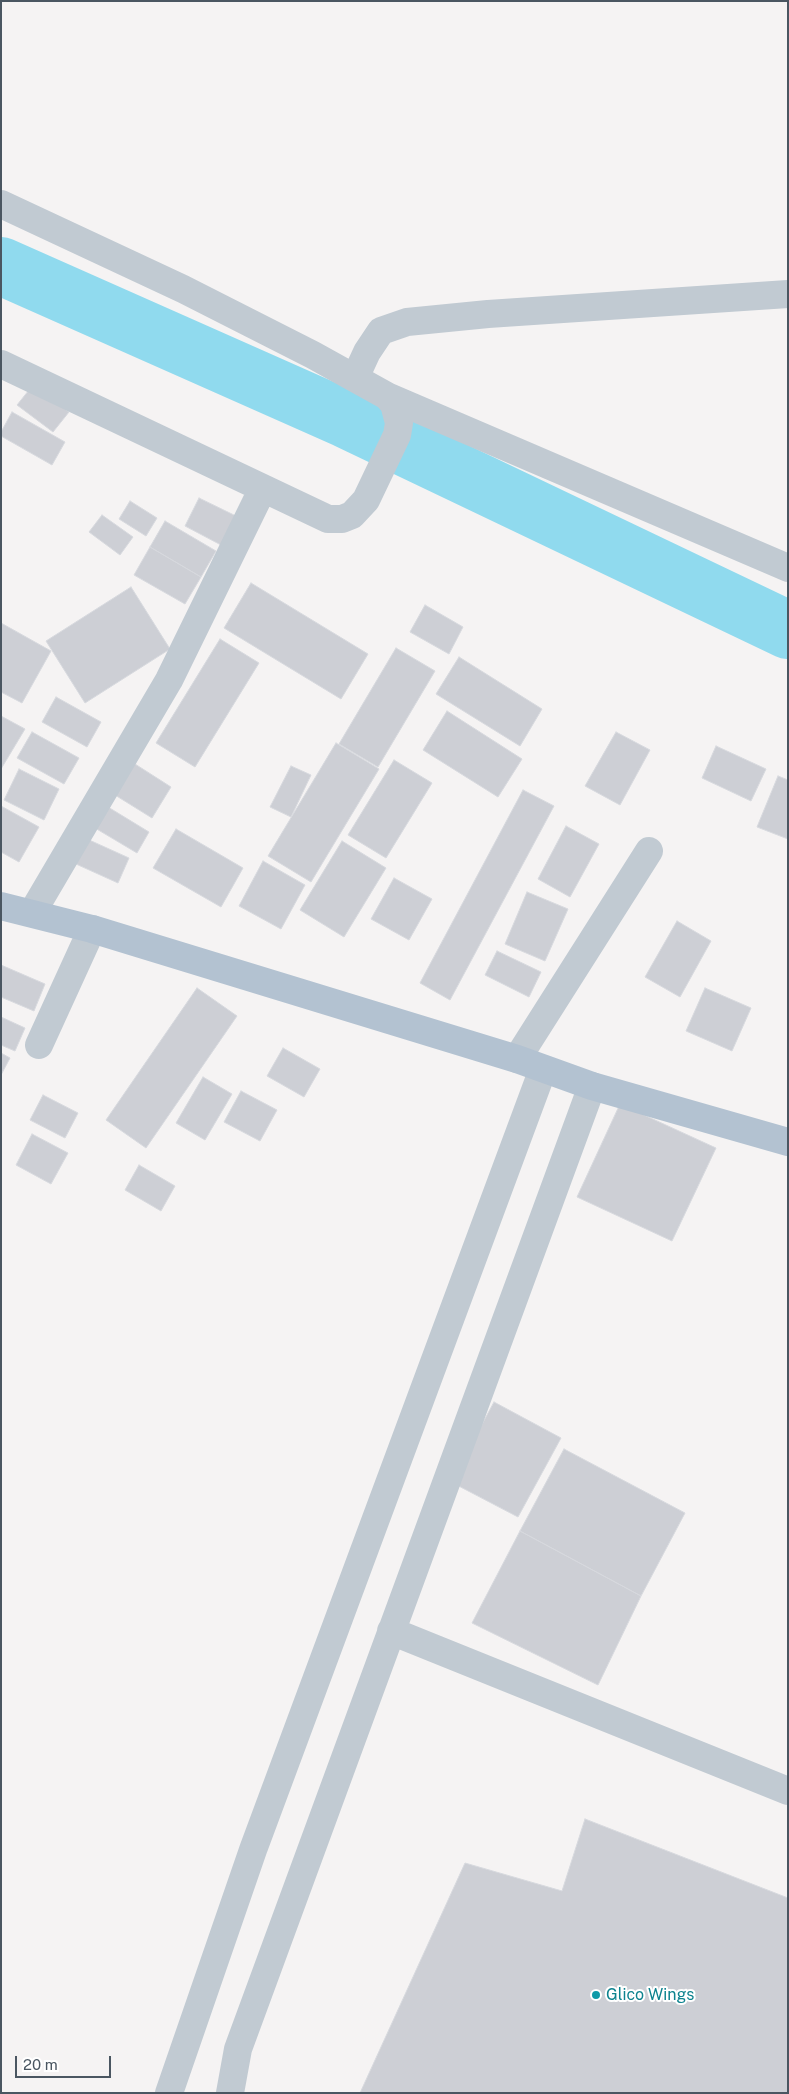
<!DOCTYPE html>
<style>
body{margin:0}
#map{position:relative;width:789px;height:2094px;overflow:hidden;background:#f5f3f3;font-family:"Public Sans",sans-serif}
canvas{display:block}
.frame{position:absolute;inset:0;border:2px solid #4a5661;pointer-events:none}
.scale{position:absolute;left:15px;top:2056px;width:96px;height:22px;box-sizing:border-box;border:2px solid #4a5661;border-top:0;padding-left:6px;font-size:15px;line-height:18px;white-space:nowrap;color:#4a5661;-webkit-text-stroke:4px #fff;paint-order:stroke}
</style>
<div id="map">
<canvas width="789" height="2094"></canvas>
<div class="frame"></div>
<div class="scale">20 m</div>
</div>
<script>
const c = document.querySelector('canvas').getContext('2d');
c.lineJoin = 'round';
const shape = rows => new Path2D(rows.map(r => 'M' + r).join(''));
function strokePath(path, color, width, dash) { c.strokeStyle = color; c.lineWidth = width; c.lineCap = dash ? 'butt' : 'round'; c.setLineDash(dash || []); c.stroke(path); }
function fillPath(path, color) { c.fillStyle = color; c.fill(path, 'evenodd'); }
function label(font, color, halo, rows, align = 'center') {
  c.font = font + ' "Public Sans",sans-serif'; c.lineWidth = 4; c.setLineDash([]); c.textBaseline = 'middle'; c.strokeStyle = halo; c.fillStyle = color; for (const [text, x, y, turn = 0] of rows) {
    c.save(); c.translate(x, y); c.rotate((+turn || 0) * Math.PI / 180); c.textAlign = isNaN(turn) ? turn : align; if (halo) c.strokeText(text, 0, 0); c.fillText(text, 0, 0); c.restore();
  }
}
const river = shape([
 [1,266,346,419,788,630]
]);
const building = shape([
 [33,385,69,412,53,432,17,405,33,385],
 [12,412,65,442,52,465,1,436,1,432,12,412],
 [199,498,236,516,221,545,185,526,199,498],
 [130,501,157,518,146,536,119,519,130,501],
 [102,515,133,537,120,555,89,532,102,515],
 [165,521,216,551,201,577,150,547,165,521],
 [150,547,201,577,185,604,134,575,150,547],
 [251,583,368,654,341,699,224,628,251,583],
 [131,587,170,649,85,703,46,641,131,587],
 [425,605,463,627,449,654,410,632,425,605],
 [1,623,51,651,22,703,1,692,1,623],
 [220,639,259,663,195,767,156,743,220,639],
 [396,648,435,671,378,767,339,744,396,648],
 [459,657,542,709,520,746,436,694,459,657],
 [56,697,101,722,87,747,42,722,56,697],
 [447,711,522,759,498,797,423,750,447,711],
 [1,716,25,729,1,769,1,716],
 [32,732,79,758,64,784,17,758,32,732],
 [616,732,650,750,620,805,585,786,616,732],
 [336,743,379,769,311,882,268,856,336,743],
 [716,746,766,769,751,801,702,778,716,746],
 [394,760,432,783,386,858,348,835,394,760],
 [135,764,171,787,152,818,115,795,135,764],
 [291,766,311,775,291,817,270,807,291,766],
 [19,769,59,789,44,820,4,800,19,769],
 [778,776,788,780,788,839,757,827,778,776],
 [523,790,554,806,450,1000,420,983,523,790],
 [1,806,39,827,19,862,1,852,1,806],
 [108,807,149,832,137,853,95,828,108,807],
 [566,826,599,844,570,897,538,879,566,826],
 [176,829,243,868,221,907,153,868,176,829],
 [87,839,129,858,118,883,76,864,87,839],
 [342,841,386,868,344,937,300,910,342,841],
 [263,861,305,885,281,929,239,906,263,861],
 [394,878,432,899,409,940,371,919,394,878],
 [527,892,568,909,545,961,505,944,527,892],
 [677,921,711,941,680,997,645,977,677,921],
 [497,951,541,972,529,997,485,975,497,951],
 [1,965,45,984,34,1011,1,997,1,965],
 [197,988,237,1016,146,1148,106,1120,197,988],
 [705,988,751,1008,732,1051,686,1031,705,988],
 [1,1017,25,1028,15,1051,1,1045,1,1017],
 [283,1048,320,1069,304,1097,267,1076,283,1048],
 [1,1053,10,1058,1,1075,1,1053],
 [203,1077,232,1094,205,1140,176,1123,203,1077],
 [241,1091,277,1110,260,1141,224,1122,241,1091],
 [43,1095,78,1113,65,1138,30,1120,43,1095],
 [620,1104,716,1148,672,1241,577,1197,620,1104],
 [32,1134,68,1153,51,1184,16,1165,32,1134],
 [139,1165,175,1186,161,1211,125,1190,139,1165],
 [494,1402,561,1438,518,1517,451,1482,494,1402],
 [564,1449,685,1513,641,1596,520,1531,564,1449],
 [520,1531,641,1596,598,1685,472,1623,520,1531],
 [585,1819,788,1898,788,2093,360,2093,465,1863,562,1891,585,1819]
]);
const minor = shape([
 [1,204,183,289,313,355,387,396,394,404,399,423,397,435,366,500,352,515,342,519,328,519,1,364],
 [355,378,367,352,381,331,407,322,488,314,788,294],
 [387,396,788,568],
 [32,913,169,680,263,488],
 [39,1045,92,929],
 [517,1059,649,851],
 [391,1631,788,1791],
 [169,2093,254,1847,543,1069],
 [230,2093,238,2049,592,1086]
]);
const major = shape([
 [1,906,92,929,517,1059,592,1086,788,1142]
]);
const markers = [
 [596,1995,5,"#0f9aa8"]
];
const cultureNames = [
 ["Glico Wings",606,1995]
];
strokePath(river, '#90daee', 58);
fillPath(building, '#cdcfd5');
strokePath(building, '#d7d9de', 1);
strokePath(minor, '#c1cad2', 28);
strokePath(major, '#b3c2d1', 28);
for (const [x, y, r, color] of markers) { const dot = new Path2D(); dot.arc(x, y, r, 0, 2 * Math.PI); c.fillStyle = color; c.fill(dot); strokePath(dot, '#fff', 2); }
label('16px', '#0d838f', '#fff', cultureNames, 'left');
</script>
